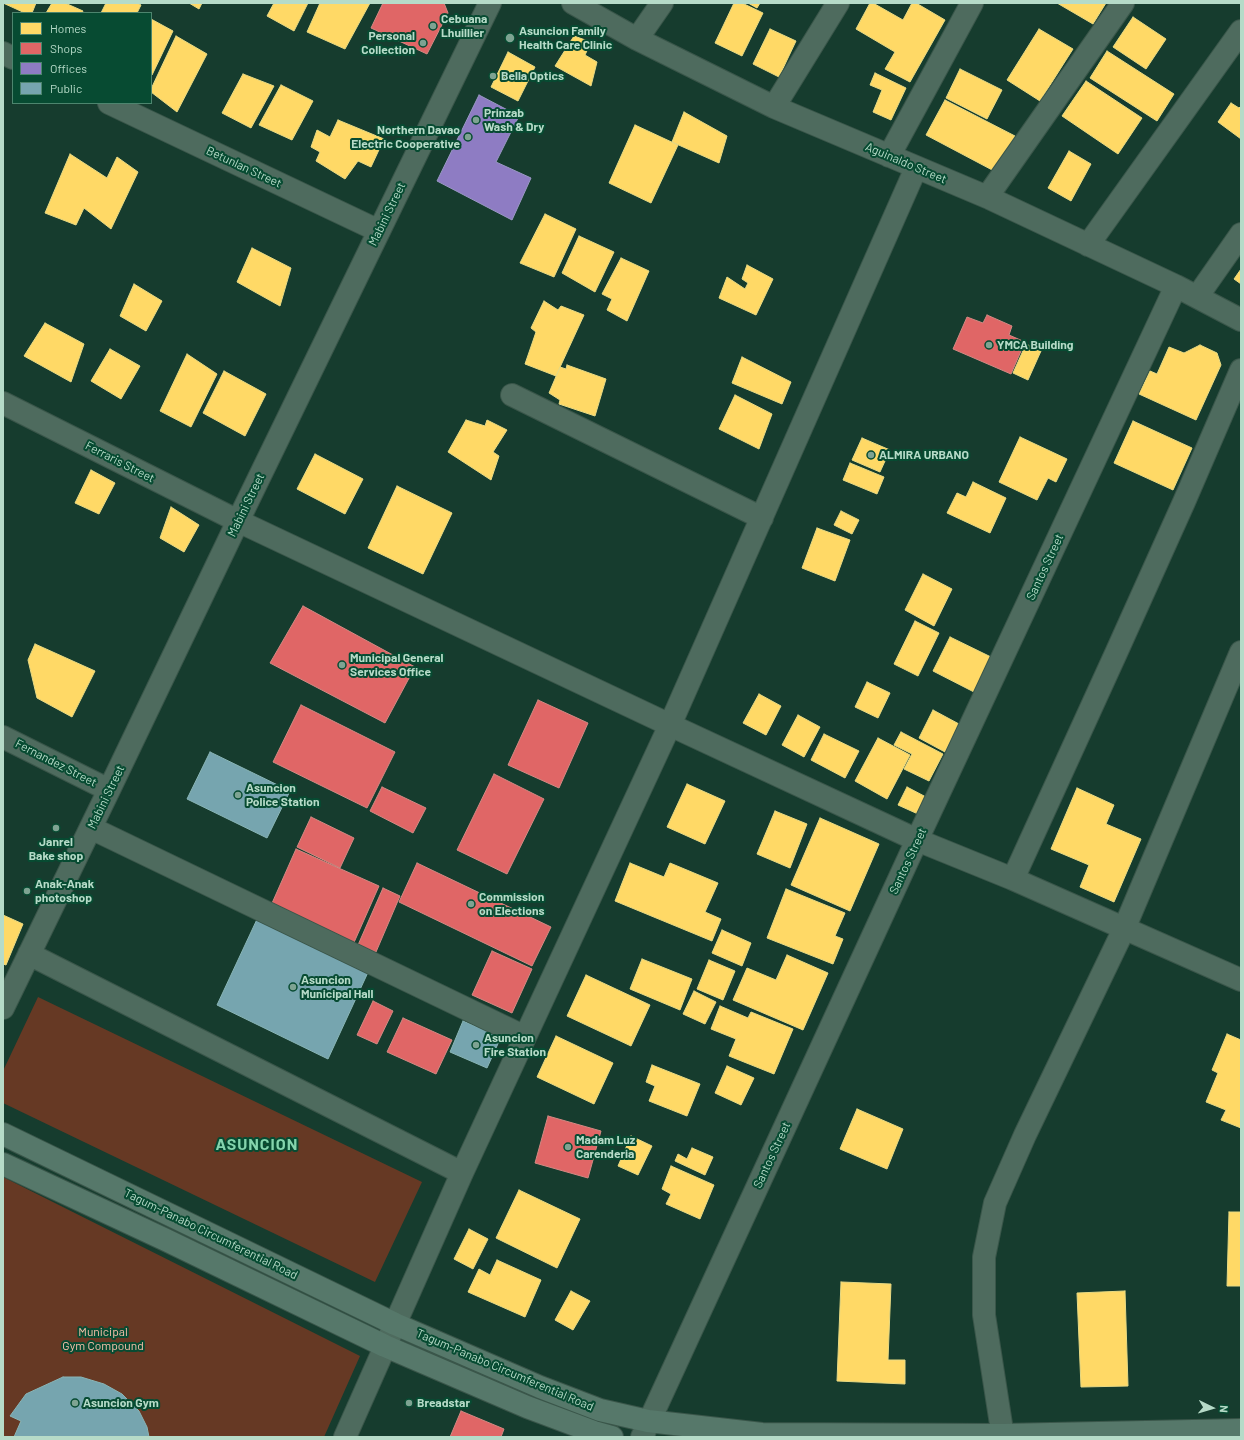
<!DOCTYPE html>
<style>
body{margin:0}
#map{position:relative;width:1244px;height:1440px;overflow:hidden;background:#163c2e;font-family:Barlow,sans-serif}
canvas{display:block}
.frame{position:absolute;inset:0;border:4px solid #b6dbc8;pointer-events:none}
.legend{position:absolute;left:12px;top:12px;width:140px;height:92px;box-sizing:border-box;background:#074b32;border:1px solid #4d856e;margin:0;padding:5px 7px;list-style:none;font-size:12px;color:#b6dbc8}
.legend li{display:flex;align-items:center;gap:8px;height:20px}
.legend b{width:20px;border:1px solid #4d856e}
.north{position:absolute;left:1192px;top:1388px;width:40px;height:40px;-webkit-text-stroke:3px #074b32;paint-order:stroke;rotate:95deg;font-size:11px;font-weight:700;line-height:16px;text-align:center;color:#b6dbc8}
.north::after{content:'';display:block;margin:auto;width:14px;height:18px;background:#b6dbc8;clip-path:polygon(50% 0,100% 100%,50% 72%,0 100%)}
</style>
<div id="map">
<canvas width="1244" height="1440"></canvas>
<div class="frame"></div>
<ul class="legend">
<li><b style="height:11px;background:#ffd966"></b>Homes</li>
<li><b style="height:11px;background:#e06666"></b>Shops</li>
<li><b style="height:11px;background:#8e7cc3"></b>Offices</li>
<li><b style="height:11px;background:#76a5af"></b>Public</li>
</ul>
<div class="north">N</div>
</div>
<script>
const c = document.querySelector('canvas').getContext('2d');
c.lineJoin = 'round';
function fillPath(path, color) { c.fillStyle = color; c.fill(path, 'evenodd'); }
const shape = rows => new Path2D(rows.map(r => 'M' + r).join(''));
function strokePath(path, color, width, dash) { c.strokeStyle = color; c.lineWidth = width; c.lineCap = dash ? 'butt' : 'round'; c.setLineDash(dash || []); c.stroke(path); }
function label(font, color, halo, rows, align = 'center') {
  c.font = font + ' Barlow,sans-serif'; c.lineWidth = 4; c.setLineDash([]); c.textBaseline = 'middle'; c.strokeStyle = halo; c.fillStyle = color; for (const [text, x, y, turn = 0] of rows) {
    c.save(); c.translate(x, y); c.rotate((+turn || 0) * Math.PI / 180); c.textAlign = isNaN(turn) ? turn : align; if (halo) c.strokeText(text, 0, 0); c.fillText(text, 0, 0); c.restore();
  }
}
const green = shape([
 [38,997,422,1182,375,1282,3,1103,3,1071],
 [3,1177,360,1356,324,1437,3,1437]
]);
const homes = shape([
 [3,3,36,3,32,13,25,13,3,3],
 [52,3,65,3,83,11,82,13,46,13,52,3],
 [106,3,137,3,141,5,137,13,101,13,106,3],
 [189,3,202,3,199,9,189,3],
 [274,3,308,3,294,31,267,16,274,3],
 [320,3,370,3,345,49,307,32,320,3],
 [734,3,742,3,763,13,742,56,715,43,734,3],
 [748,3,760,3,757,8,748,3],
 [870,3,873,3,903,20,912,3,916,3,945,20,910,82,885,69,895,52,856,29,870,3],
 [1057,3,1106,3,1093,24,1057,3],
 [1133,17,1166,39,1146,69,1113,47,1133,17],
 [151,19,173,31,152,75,151,74,151,19],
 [770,29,796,41,779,77,753,64,770,29],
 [1039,29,1073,49,1040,101,1007,80,1039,29],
 [176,36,207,54,177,112,151,92,151,89,176,36],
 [574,36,591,42,585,55,597,62,591,86,555,66,574,36],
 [1107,51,1174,94,1157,121,1090,78,1107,51],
 [508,52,535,67,518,101,491,87,508,52],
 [960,69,1002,90,987,119,946,98,960,69],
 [875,73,906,88,891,120,873,112,882,90,870,85,875,73],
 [243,74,274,86,251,128,222,113,243,74],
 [1086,81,1142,118,1118,154,1062,116,1086,81],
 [281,85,313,101,292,140,259,125,281,85],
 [945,100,1015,136,996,172,926,135,945,100],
 [1231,103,1239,108,1241,106,1241,139,1218,122,1231,103],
 [684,112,727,136,719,163,672,142,684,112],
 [338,120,384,139,371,167,358,161,345,179,316,161,320,152,311,147,317,130,330,137,338,120],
 [635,125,678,145,651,203,609,183,635,125],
 [1069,151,1091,164,1071,201,1048,188,1069,151],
 [70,154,107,178,117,157,138,172,111,229,84,208,76,225,45,213,70,154],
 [545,214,576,229,554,277,520,263,545,214],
 [579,236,614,252,595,292,562,273,579,236],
 [252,248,291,268,280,306,237,282,252,248],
 [621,258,649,271,627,321,607,310,612,299,602,294,621,258],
 [747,265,773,279,756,315,719,298,727,277,745,289,748,283,742,279,747,265],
 [1241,269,1241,284,1234,279,1241,269],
 [134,284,162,301,146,331,120,316,134,284],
 [544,301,558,310,561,306,584,315,556,376,525,364,536,332,531,328,544,301],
 [45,323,84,344,71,382,24,356,45,323],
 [1026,344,1041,351,1028,380,1013,373,1026,344],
 [1200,345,1217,353,1221,365,1196,420,1139,394,1150,371,1157,374,1169,347,1184,353,1200,345],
 [110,349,140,366,121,399,91,381,110,349],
 [187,354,217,374,191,427,160,411,187,354],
 [742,357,791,382,782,404,732,383,742,357],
 [567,365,606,379,595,416,559,404,560,400,549,393,560,367,566,369,567,365],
 [224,371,266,394,245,436,203,413,224,371],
 [735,395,772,414,759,449,719,429,735,395],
 [466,420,485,426,487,420,507,430,493,452,499,456,491,480,448,452,466,420],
 [1133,421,1192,448,1173,490,1114,463,1133,421],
 [1020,437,1067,459,1056,482,1048,478,1037,500,999,482,1020,437],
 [862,438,890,450,880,472,852,460,862,438],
 [315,454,363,479,345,514,297,489,315,454],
 [850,463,884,477,877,494,843,480,850,463],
 [91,470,115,483,99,514,75,503,91,470],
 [973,482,1006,498,990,533,947,513,957,493,966,497,973,482],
 [397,486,452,513,423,574,368,548,397,486],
 [171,507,199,525,184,552,160,538,171,507],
 [841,511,859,520,852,534,834,525,841,511],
 [817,528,850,540,835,581,802,568,817,528],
 [923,574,952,589,934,626,905,610,923,574],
 [915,621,939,633,918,676,894,664,915,621],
 [950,637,991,657,974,692,933,671,950,637],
 [35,644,95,671,72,717,37,698,28,660,35,644],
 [867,682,890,693,878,718,855,707,867,682],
 [759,694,781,706,766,735,743,723,759,694],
 [933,710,959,724,945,752,919,738,933,710],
 [798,715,820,727,804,757,782,745,798,715],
 [901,732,943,754,929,781,904,769,912,754,894,745,901,732],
 [824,734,859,751,845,778,811,760,824,734],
 [878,738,910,755,887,799,855,781,878,738],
 [687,784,725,801,705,844,667,827,687,784],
 [907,787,926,797,918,814,898,805,907,787],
 [1077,788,1114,805,1106,824,1141,839,1114,902,1080,887,1089,865,1051,849,1077,788],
 [775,811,807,824,790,868,757,854,775,811],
 [820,818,879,844,850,911,791,885,820,818],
 [630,863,664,877,670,863,718,883,705,912,721,919,712,941,615,901,630,863],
 [786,889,845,913,835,936,843,939,833,964,767,938,786,889],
 [3,915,23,924,6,965,3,964,3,915],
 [722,930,751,943,742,966,712,953,722,930],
 [787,955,828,973,803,1030,733,1000,747,968,776,980,787,955],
 [642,959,692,979,680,1010,630,989,642,959],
 [709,960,735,971,723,1000,697,989,709,960],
 [586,975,650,1005,631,1046,567,1016,586,975],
 [694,991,716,1002,705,1024,683,1014,694,991],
 [720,1006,748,1018,751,1012,793,1029,774,1074,729,1056,736,1039,711,1029,720,1006],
 [1227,1034,1241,1040,1241,1128,1221,1120,1226,1110,1206,1102,1218,1073,1212,1070,1227,1034],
 [556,1036,613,1063,594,1104,537,1077,556,1036],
 [652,1065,700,1084,687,1116,649,1101,655,1086,646,1082,652,1065],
 [727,1066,754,1078,741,1105,715,1093,727,1066],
 [857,1109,903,1129,887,1169,840,1149,857,1109],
 [631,1136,652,1146,638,1175,618,1166,631,1136],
 [692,1148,713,1157,705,1175,675,1161,678,1154,687,1159,692,1148],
 [671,1166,714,1185,700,1219,666,1204,671,1194,662,1189,671,1166],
 [519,1190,580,1219,557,1268,496,1238,519,1190],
 [1229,1212,1241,1212,1241,1286,1227,1286,1229,1212],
 [469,1229,488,1239,473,1269,454,1259,469,1229],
 [497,1260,541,1280,525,1317,468,1292,479,1269,490,1275,497,1260],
 [841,1282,891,1284,888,1360,905,1360,905,1384,837,1381,841,1282],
 [571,1291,590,1301,573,1330,555,1320,571,1291],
 [1125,1291,1128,1386,1081,1387,1077,1293,1125,1291]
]);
const shops = shape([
 [383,3,444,3,448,13,427,54,371,28,383,3],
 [987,315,1012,326,1009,335,1025,342,1011,374,953,349,967,317,983,323,987,315],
 [303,606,415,667,385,723,270,663,303,606],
 [538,700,588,723,559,788,508,765,538,700],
 [301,705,395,752,367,808,273,762,301,705],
 [494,774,544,799,507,874,457,850,494,774],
 [382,787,426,808,413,833,370,811,382,787],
 [311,817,354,838,340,868,297,847,311,817],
 [296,849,379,886,352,947,269,910,296,849],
 [417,863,551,927,532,966,399,902,417,863],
 [383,888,400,896,376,952,358,945,383,888],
 [492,951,532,969,512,1013,472,995,492,951],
 [373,1001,393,1011,377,1044,357,1035,373,1001],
 [403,1018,452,1040,436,1074,387,1052,403,1018],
 [548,1116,601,1131,588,1178,535,1163,548,1116],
 [461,1411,504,1429,501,1437,450,1437,461,1411]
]);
const offices = shape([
 [479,95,519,116,496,162,531,178,512,220,437,181,479,95]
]);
const public = shape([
 [210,752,290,791,267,838,187,799,210,752],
 [259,915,370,968,328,1059,217,1005,259,915],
 [463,1021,501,1037,487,1068,450,1052,463,1021],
 [63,1377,81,1377,104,1384,122,1394,139,1411,147,1427,149,1437,14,1437,21,1421,10,1416,26,1394,63,1377]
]);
const minor = shape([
 [573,3,637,39,774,107,987,197,1176,286,1241,320],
 [637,39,662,3],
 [3,53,13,58],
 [109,103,379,231],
 [774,107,838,3],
 [889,156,972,3],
 [987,197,1123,3],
 [1088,245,1241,31],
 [1197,297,1241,234],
 [512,395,762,518],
 [3,403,238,521,670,725,917,840,1013,879,1241,980],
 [3,737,109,790],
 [91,828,525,1037],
 [1013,879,1117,651,1184,502,1241,370],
 [29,954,462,1173],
 [3,1008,109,790,238,521,490,3],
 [345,1437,462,1173,670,725,916,168],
 [642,1437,917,840,1176,286],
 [1003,1437,984,1315,984,1257,995,1203,1025,1135,1124,929,1241,652]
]);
const highway = shape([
 [3,1134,395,1324,540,1387,600,1410,648,1421,762,1434,1003,1435,1241,1430],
 [3,1164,166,1240,385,1346,527,1407,594,1432,612,1437]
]);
const markers = [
 [433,26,4,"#7ea392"],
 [510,38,5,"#7ea392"],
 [423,43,4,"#7ea392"],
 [493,76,4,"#7ea392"],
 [476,120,4,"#7ea392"],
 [468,137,4,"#7ea392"],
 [989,345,4,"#7ea392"],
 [871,455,4,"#7ea392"],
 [342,665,4,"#7ea392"],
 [238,795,4,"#7ea392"],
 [56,828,4,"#7ea392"],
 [27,891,4,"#7ea392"],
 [471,904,4,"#7ea392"],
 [293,987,4,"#7ea392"],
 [476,1045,4,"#7ea392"],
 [568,1147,4,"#7ea392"],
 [75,1403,4,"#7ea392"],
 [409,1403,4,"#7ea392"]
];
const poiNames = [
 ["Cebuana",441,19],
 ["Lhuillier",441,33],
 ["Asuncion Family",519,31],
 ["Health Care Clinic",519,45],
 ["Personal",415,36,"right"],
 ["Collection",415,50,"right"],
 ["Bella Optics",501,76],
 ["Prinzab",484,113],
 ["Wash & Dry",484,127],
 ["Northern Davao",460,130,"right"],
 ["Electric Cooperative",460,144,"right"],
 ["YMCA Building",997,345],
 ["ALMIRA URBANO",879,455],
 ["Municipal General",350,658],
 ["Services Office",350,672],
 ["Asuncion",246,788],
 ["Police Station",246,802],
 ["Janrel",56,842,"center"],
 ["Bake shop",56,856,"center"],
 ["Anak-Anak",35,884],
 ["photoshop",35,898],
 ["Commission",479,897],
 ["on Elections",479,911],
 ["Asuncion",301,980],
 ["Municipal Hall",301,994],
 ["Asuncion",484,1038],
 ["Fire Station",484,1052],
 ["Madam Luz",576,1140],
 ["Carenderia",576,1154],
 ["Asuncion Gym",83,1403],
 ["Breadstar",417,1403]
];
const streetNames = [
 ["Aguinaldo Street",906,163,23],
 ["Betunlan Street",244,167,25],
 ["Mabini Street",387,214,-64],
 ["Ferraris Street",120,462,27],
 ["Mabini Street",246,505,-64],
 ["Santos Street",1045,567,-65],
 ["Fernandez Street",56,763,27],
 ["Mabini Street",106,797,-64],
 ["Santos Street",908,861,-65],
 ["Santos Street",772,1155,-65],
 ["Tagum-Panabo Circumferential Road",211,1234,26],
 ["Tagum-Panabo Circumferential Road",505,1370,23]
];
const parkNames = [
 ["Municipal",103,1332],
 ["Gym Compound",103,1346]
];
const districtNames = [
 ["ASUNCION",257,1145]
];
fillPath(green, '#663924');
fillPath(homes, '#ffd966');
strokePath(homes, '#e9da83', 1);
fillPath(shops, '#e06666');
strokePath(shops, '#d38983', 1);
fillPath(offices, '#8e7cc3');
strokePath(offices, '#9a98c4', 1);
fillPath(public, '#76a5af');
strokePath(public, '#89b5b6', 1);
strokePath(minor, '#3a564a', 24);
strokePath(highway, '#3a564a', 24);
strokePath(minor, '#4e6b5e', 22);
strokePath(highway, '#56786a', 22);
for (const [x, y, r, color] of markers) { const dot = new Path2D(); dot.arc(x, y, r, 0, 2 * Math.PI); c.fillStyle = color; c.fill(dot); strokePath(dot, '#074b32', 1.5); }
label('bold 12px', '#b6dbc8', '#074b32', poiNames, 'left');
label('12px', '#b6dbc8', '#074b32', streetNames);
label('12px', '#fbc1ab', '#074b32', parkNames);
c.letterSpacing = '1px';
label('bold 16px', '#85d4ad', '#074b32', districtNames);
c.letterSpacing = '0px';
</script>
